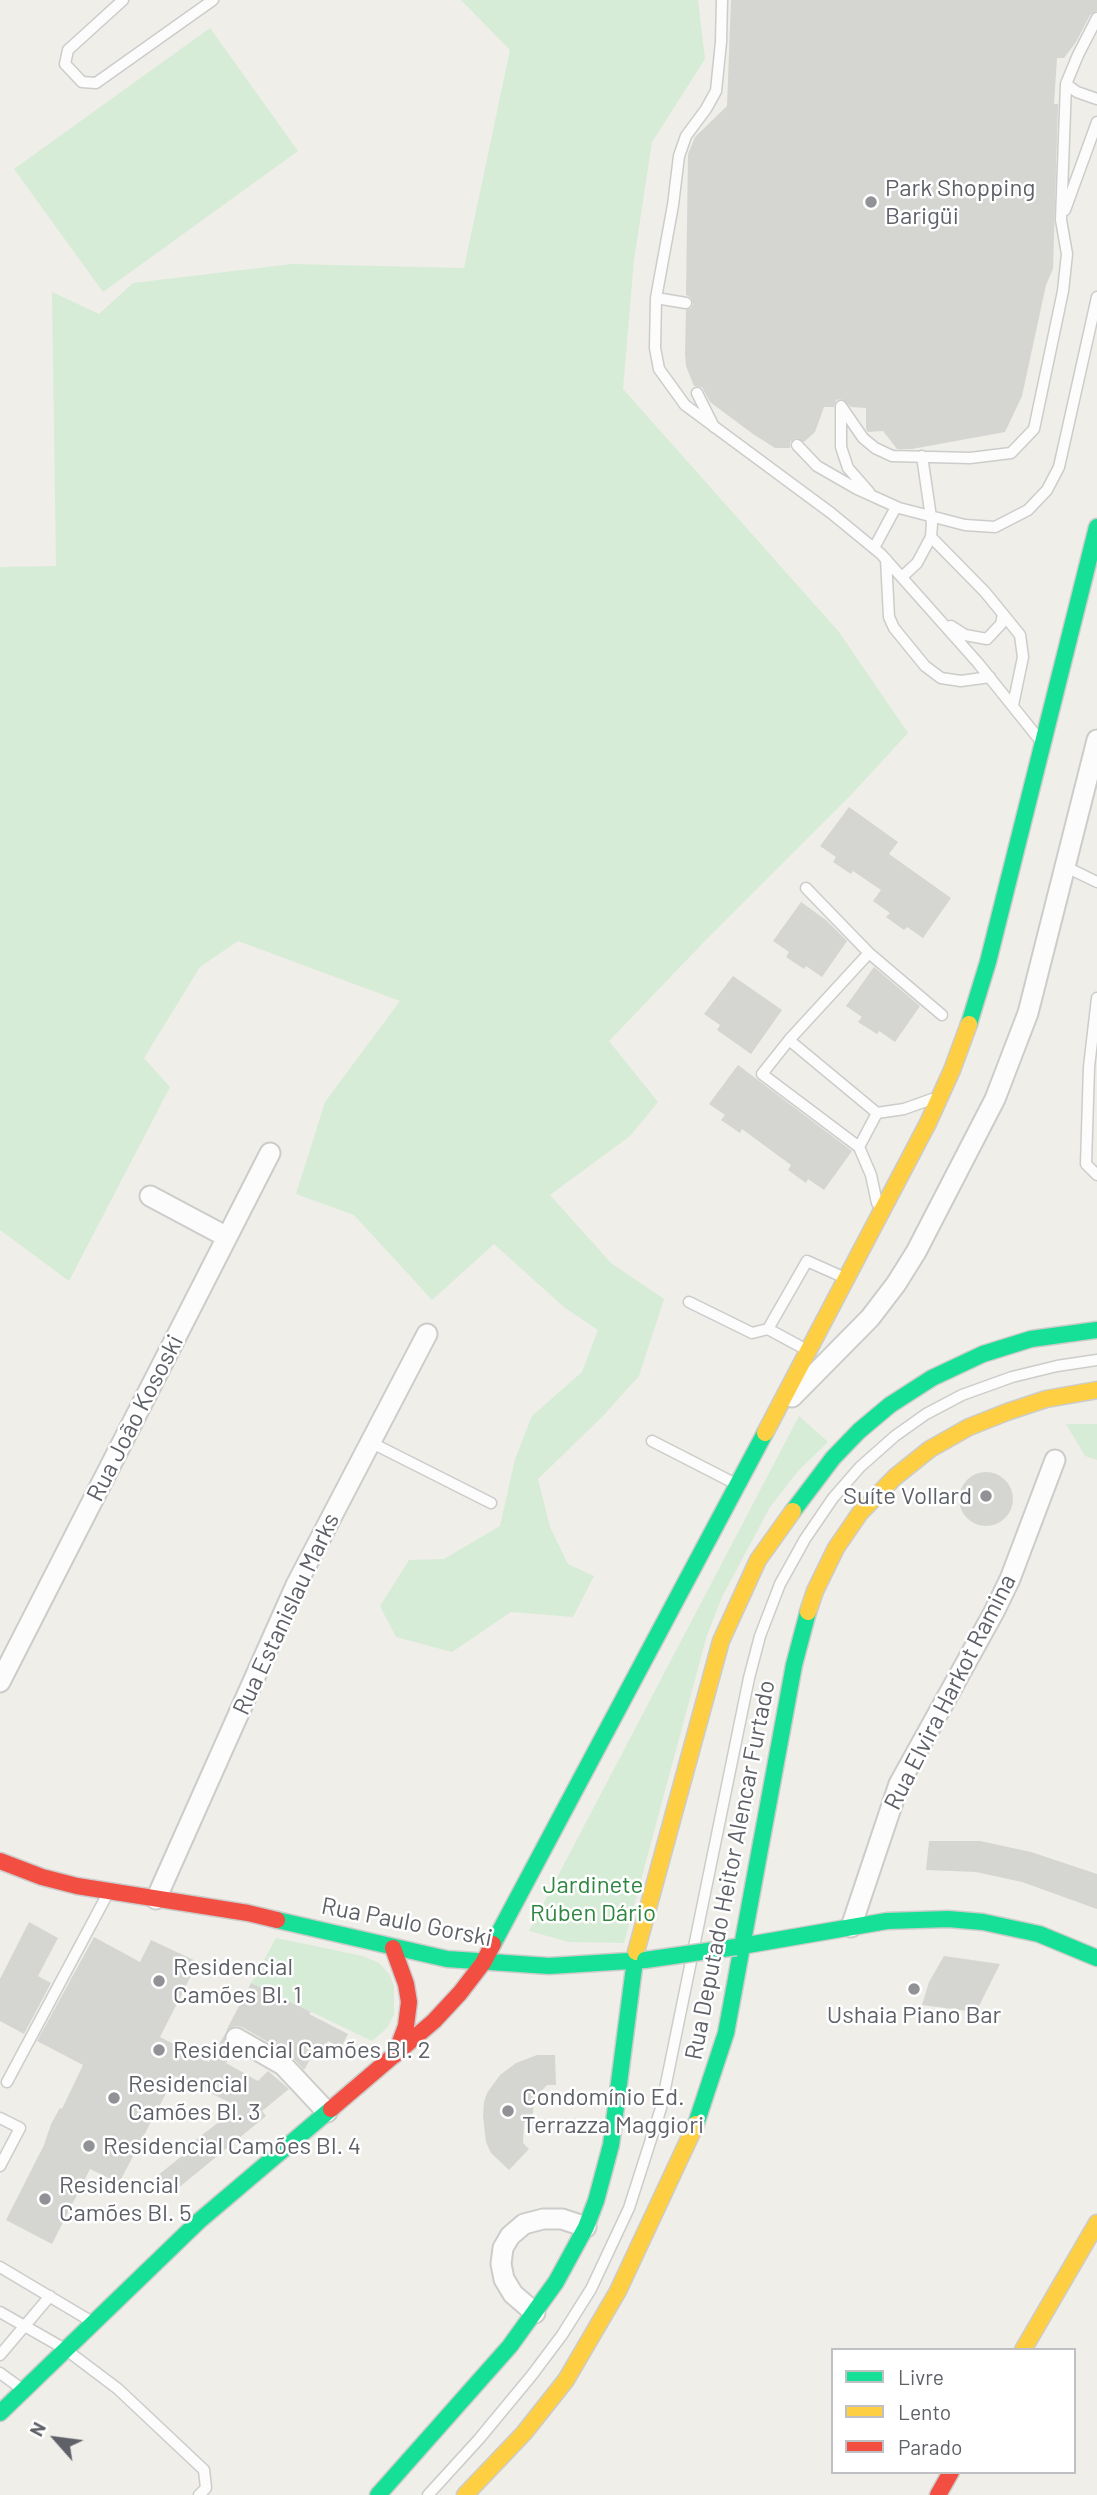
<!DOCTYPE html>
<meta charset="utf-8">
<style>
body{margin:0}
#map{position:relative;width:1097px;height:2495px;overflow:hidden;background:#efeee9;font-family:Barlow,sans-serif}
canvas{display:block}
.legend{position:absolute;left:831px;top:2348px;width:245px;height:126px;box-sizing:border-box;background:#fff;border:2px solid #bfc0c3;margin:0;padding:9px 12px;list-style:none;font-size:21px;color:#5e6168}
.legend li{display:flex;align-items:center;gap:14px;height:35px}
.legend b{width:35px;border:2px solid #bfc0c3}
.north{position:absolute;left:21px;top:2404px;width:70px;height:70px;-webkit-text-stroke:5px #fff;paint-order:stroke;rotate:298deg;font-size:19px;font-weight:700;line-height:28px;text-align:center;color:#5e6168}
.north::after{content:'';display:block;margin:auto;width:24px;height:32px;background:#5e6168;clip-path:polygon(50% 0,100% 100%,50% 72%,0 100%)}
</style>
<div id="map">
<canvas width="1097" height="2495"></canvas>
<ul class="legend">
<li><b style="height:9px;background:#16e098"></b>Livre</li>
<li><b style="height:9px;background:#ffcf43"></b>Lento</li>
<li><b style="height:9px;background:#f24e42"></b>Parado</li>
</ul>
<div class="north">N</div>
</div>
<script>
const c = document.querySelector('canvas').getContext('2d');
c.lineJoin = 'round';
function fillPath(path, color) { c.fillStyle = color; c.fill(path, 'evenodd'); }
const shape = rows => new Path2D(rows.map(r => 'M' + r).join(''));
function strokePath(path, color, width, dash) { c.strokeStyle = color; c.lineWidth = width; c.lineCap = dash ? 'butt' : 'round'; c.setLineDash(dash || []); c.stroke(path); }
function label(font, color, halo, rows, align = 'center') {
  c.font = font + ' Barlow,sans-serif'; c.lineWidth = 5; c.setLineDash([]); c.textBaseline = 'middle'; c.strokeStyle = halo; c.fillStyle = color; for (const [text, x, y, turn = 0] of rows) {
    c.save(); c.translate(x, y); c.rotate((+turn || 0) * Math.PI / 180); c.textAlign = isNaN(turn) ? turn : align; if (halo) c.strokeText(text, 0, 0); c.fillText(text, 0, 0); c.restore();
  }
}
const green = shape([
 [461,0,698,0,705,59,652,142,634,260,623,389,839,632,908,733,850,796,702,944,609,1041,658,1102,630,1136,550,1195,611,1263,664,1299,639,1376,603,1416,538,1479,550,1527,568,1564,594,1576,573,1617,511,1612,452,1652,396,1637,380,1606,409,1560,444,1559,500,1526,515,1459,532,1416,582,1372,598,1330,565,1308,494,1244,432,1300,354,1215,296,1194,325,1102,400,1001,238,941,200,967,144,1058,170,1087,69,1281,0,1230,0,567,56,566,52,292,99,314,133,283,292,264,464,268,510,50],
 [210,28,298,151,103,292,14,169],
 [799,1416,828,1442,798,1471,770,1507,722,1597,707,1635,624,1943,569,1942,529,1931],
 [1066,1424,1097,1424,1097,1460,1085,1456],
 [276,1938,363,1956,379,1963,390,1975,394,1986,394,2015,387,2028,372,2041,251,1983]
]);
const building = shape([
 [731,0,1097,0,1097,11,1090,15,1076,42,1064,58,1057,58,1054,104,1058,104,1053,269,1046,285,1022,396,1005,432,912,449,897,449,883,431,868,432,866,429,866,408,851,407,841,399,836,400,834,407,824,407,815,432,804,442,796,438,790,442,790,448,775,448,753,434,710,402,702,387,694,386,686,366,685,354,686,310,691,308,693,304,691,298,686,295,688,154,695,137,727,106],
 [849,807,898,842,889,854,951,898,923,938,907,927,904,930,886,917,890,913,873,901,881,890,853,871,851,874,833,862,836,857,820,846],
 [801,902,826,920,847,941,822,977,806,966,804,969,786,957,789,952,773,941],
 [874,967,920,1006,895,1042,879,1031,877,1034,858,1022,862,1017,846,1006],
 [733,976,782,1010,751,1054,717,1030,720,1025,704,1014],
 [738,1065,852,1151,824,1190,808,1179,806,1183,788,1170,791,1165,742,1129,740,1133,721,1120,725,1115,709,1104],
 '959 1499a27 27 0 1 1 54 0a27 27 0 1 1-54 0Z',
 [929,1841,980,1841,1031,1852,1097,1874,1097,1909,1022,1882,976,1872,926,1870],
 [29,1922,58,1938,38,1976,51,1983,24,2034,0,2021,0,1979],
 [94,1937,140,1962,151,1940,198,1962,160,2037,209,2062,225,2034,225,2044,233,2051,226,2063,258,2081,268,2071,289,2089,262,2111,266,2116,171,2194,157,2176,193,2147,190,2144,227,2116,224,2113,233,2104,175,2076,119,2183,90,2169,52,2244,6,2220,44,2145,51,2124,60,2108,62,2109,83,2065,37,2041],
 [944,1956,1000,1964,976,2012,922,2005,929,1982],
 [251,1983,311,2012,309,2014,348,2034,341,2048,328,2041,320,2057,313,2054,304,2070,289,2054,242,2027,235,2026,226,2031],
 [537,2055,555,2055,556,2085,547,2085,534,2099,533,2113,524,2123,523,2143,529,2149,509,2170,491,2153,486,2142,483,2116,484,2102,487,2093,500,2075,516,2063]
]);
const lane = shape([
 [123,0,68,50,65,64,82,82,96,83,213,0],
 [722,0,721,42,716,91,706,109,686,136,679,156,673,205,656,298,655,348,659,369,685,405,831,513,881,554,978,663,1039,739],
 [1066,84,1077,92,1097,99],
 [1065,210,1097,122],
 [656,298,686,303],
 [697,393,714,427],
 [841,406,863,438,875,448,892,456,970,458,1011,453,1034,429,1063,291,1067,254,1061,220,1066,84,1078,55,1097,18],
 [841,407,841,447,848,468,869,492],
 [797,445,817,466,857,489,899,508,965,525,995,527,1028,510,1047,490,1059,467,1097,297],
 [931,537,985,592,1003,614,1001,624,987,639,965,635,951,626],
 [874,548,896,507],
 [886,559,889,617,894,628,925,666,941,678,961,681,990,677],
 [903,576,917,563,931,537,932,524,922,456],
 [1003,614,1020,635,1023,657,1013,705],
 [1066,867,1097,882],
 [806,888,869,953,789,1040,762,1074,859,1147,871,1175,877,1203],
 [869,953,942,1015],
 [1097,998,1089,1067,1086,1164,1097,1175],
 [789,1040,877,1113,904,1109,932,1099],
 [859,1147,877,1113],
 [689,1302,752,1333,768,1329],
 [805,1349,768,1329,807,1261,843,1277],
 [652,1441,734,1483],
 [370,1442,491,1503],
 [7,2082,107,1895],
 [0,2118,20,2128,0,2166],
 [0,2267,89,2320],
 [0,2312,65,2349,118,2389,204,2470,206,2488,199,2495],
 [0,2355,50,2296],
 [0,2373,22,2389],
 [428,2495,479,2439,532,2375,562,2335,591,2289,629,2208,661,2108,749,1678,760,1636,780,1584,805,1539,833,1498,860,1467,895,1436,926,1414,962,1395,1012,1377,1057,1366,1097,1360]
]);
const street = shape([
 [150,1196,227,1237],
 [792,1397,870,1318,896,1284,916,1252,995,1099,1028,1013,1097,740],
 [0,1682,270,1153],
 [156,1899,296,1585,427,1334],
 [851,1927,899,1784,994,1612,1010,1579,1055,1460],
 [236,2038,283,2065,327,2112],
 [535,2313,513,2294,504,2279,501,2264,503,2248,510,2236,524,2224,543,2219,562,2219,586,2227]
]);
const fast = shape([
 [969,1024,988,962,1097,527],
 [793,1511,833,1458,859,1431,890,1405,932,1378,983,1354,1031,1339,1097,1330],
 [277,1920,447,1959,549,1966,645,1960],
 [493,1944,765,1433],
 [736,1947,887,1921,948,1919,983,1922,1039,1934,1097,1958],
 [696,2124,726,2033,794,1665,808,1612],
 [0,2413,199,2221,331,2109],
 [378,2495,510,2346,556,2282,586,2227,596,2201,611,2145,636,1952]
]);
const slow = shape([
 [765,1433,928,1123,952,1070,969,1024],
 [808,1612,815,1591,836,1548,860,1513,895,1477,930,1449,969,1427,1007,1412,1046,1399,1097,1390],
 [636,1952,721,1641,758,1560,793,1511],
 [1023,2350,1097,2223],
 [465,2495,524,2433,566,2380,618,2291,696,2124]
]);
const jam = shape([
 [0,1861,42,1877,77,1886,248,1913,277,1920],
 [393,1948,406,1984,409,2002,406,2026,395,2055],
 [331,2109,434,2021,460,1993,483,1963,493,1944],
 [938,2495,951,2472]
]);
const fastBridge = shape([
 [645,1960,736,1947]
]);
const markers = [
 [871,202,7,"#919295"],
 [986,1496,7,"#919295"],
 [159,1981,7,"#919295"],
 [914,1989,7,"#919295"],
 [159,2050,7,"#919295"],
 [114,2098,7,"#919295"],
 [508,2111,7,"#919295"],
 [89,2146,7,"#919295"],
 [45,2199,7,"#919295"]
];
const poiNames = [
 ["Park Shopping",885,188],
 ["Barigüi",885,216],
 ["Suíte Vollard",972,1496,"right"],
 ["Residencial",173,1967],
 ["Camões Bl. 1",173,1995],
 ["Ushaia Piano Bar",914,2015,"center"],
 ["Residencial Camões Bl. 2",173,2050],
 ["Residencial",128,2084],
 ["Camões Bl. 3",128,2112],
 ["Condomínio Ed.",522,2097],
 ["Terrazza Maggiori",522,2125],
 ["Residencial Camões Bl. 4",103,2146],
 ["Residencial",59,2185],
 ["Camões Bl. 5",59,2213]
];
const streetNames = [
 ["Rua João Kososki",135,1418,-63],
 ["Rua Estanislau Marks",286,1614,-65],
 ["Rua Elvira Harkot Ramina",950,1692,-63],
 ["Rua Deputado Heitor Alencar Furtado",730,1870,-79],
 ["Rua Paulo Gorski",407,1922,11]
];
const parkNames = [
 ["Jardinete",593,1885],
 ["Rúben Dário",593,1913]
];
fillPath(green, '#d6ecd7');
fillPath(building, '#d5d5d2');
strokePath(lane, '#cccccb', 13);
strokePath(street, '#cccccb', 23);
strokePath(fast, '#cbcccb', 19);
strokePath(slow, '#cbcccb', 19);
strokePath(jam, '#cbcccb', 19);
strokePath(lane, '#fdfcfc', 10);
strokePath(street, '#fdfcfc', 19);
strokePath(fast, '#16e098', 16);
strokePath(slow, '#ffcf43', 16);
strokePath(jam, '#f24e42', 16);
strokePath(fastBridge, '#cbcccb', 19, []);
strokePath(fastBridge, '#16e098', 16);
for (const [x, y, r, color] of markers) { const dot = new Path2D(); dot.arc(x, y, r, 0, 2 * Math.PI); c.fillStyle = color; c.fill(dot); strokePath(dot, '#fff', 2.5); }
label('24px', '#5e6168', '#fff', poiNames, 'left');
label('24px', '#5e6168', '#fff', streetNames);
label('24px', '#2f8641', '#fff', parkNames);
</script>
